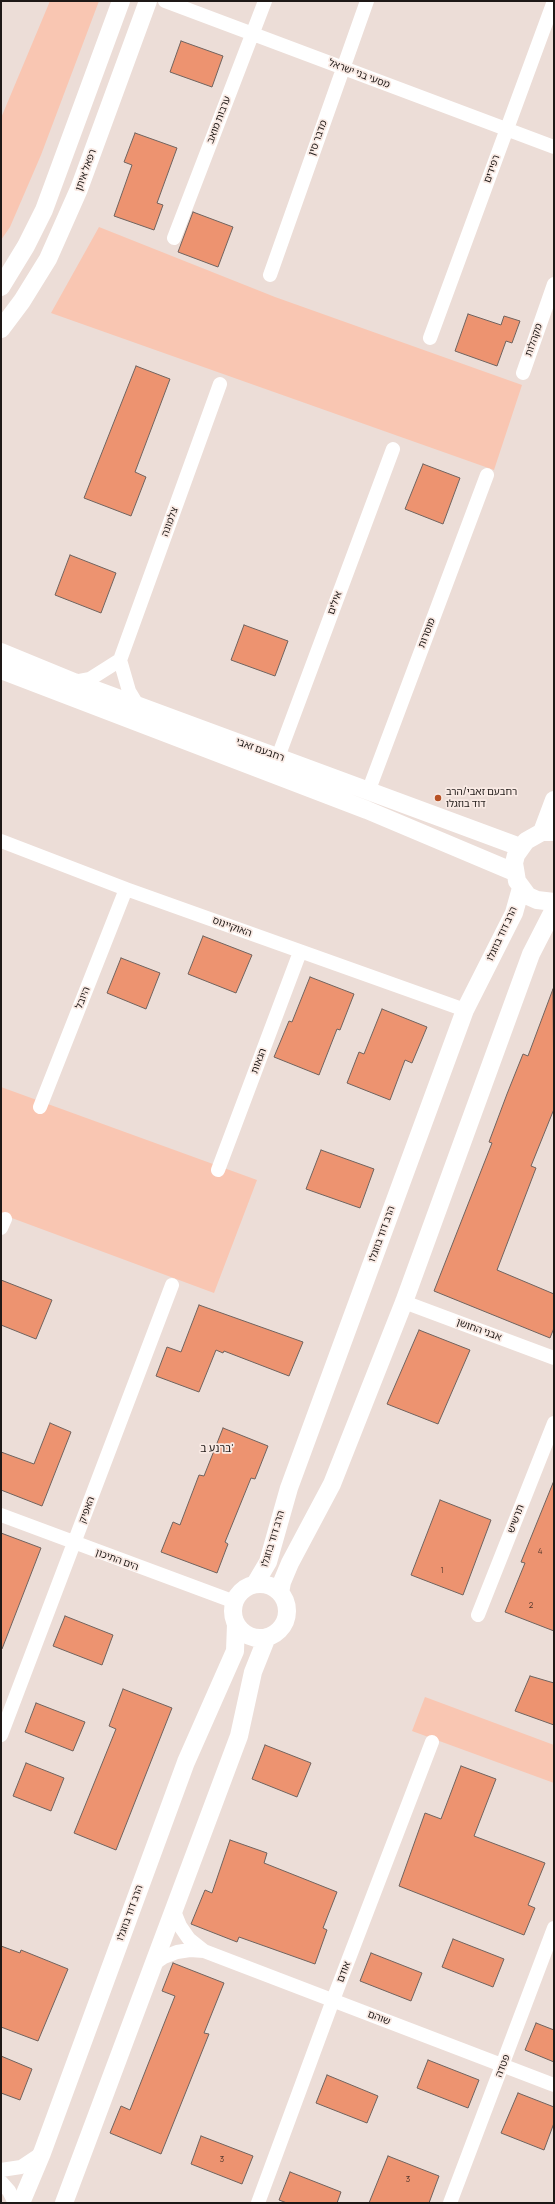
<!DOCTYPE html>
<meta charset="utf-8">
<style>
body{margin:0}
#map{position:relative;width:555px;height:2204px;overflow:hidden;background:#ecddd7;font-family:Manrope,sans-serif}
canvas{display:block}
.frame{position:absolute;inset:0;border:2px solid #1e1816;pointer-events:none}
</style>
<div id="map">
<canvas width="555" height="2204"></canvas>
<div class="frame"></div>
</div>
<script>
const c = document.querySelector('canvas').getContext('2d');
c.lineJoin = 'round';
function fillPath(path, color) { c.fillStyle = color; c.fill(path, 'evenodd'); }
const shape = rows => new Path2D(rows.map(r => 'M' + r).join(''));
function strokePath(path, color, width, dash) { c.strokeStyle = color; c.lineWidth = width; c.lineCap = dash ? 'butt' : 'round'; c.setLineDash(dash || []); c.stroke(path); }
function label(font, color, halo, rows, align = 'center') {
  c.font = font + ' Manrope,"Noto Sans Hebrew",sans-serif'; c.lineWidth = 3.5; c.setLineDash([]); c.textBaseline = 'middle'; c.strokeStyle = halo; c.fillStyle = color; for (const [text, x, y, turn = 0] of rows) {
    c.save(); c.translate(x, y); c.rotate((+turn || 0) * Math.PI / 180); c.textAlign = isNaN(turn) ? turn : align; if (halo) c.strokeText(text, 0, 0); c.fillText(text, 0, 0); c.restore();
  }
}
const green = shape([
 [50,1,99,1,41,155,10,227,1,240,1,118],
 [99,227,275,297,522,385,494,470,51,313],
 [1,1087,257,1180,214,1293,1,1214],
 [425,1697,554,1745,554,1783,412,1731]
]);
const building = shape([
 [181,41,223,56,212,87,170,72,181,41],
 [135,133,177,148,157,203,163,205,154,230,114,216,132,165,124,162,135,133],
 [193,212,233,227,218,267,178,252,193,212],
 [468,314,501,325,504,316,520,321,512,343,506,341,497,366,455,351,468,314],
 [136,366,170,379,135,472,146,477,131,516,84,498,136,366],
 [423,464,460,478,443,524,405,509,423,464],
 [70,555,116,573,101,613,55,595,70,555],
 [244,625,288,641,275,676,231,660,244,625],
 [203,936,252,955,236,993,188,974,203,936],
 [121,958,160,973,146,1009,107,993,121,958],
 [310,977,354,994,340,1030,337,1029,319,1075,274,1057,289,1021,292,1022,310,977],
 [553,989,554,1109,531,1166,536,1168,497,1270,554,1294,554,1328,550,1338,434,1291,492,1143,489,1142,507,1094,523,1054,528,1056,553,989],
 [382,1009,427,1027,412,1063,405,1060,390,1100,347,1083,359,1052,364,1054,382,1009],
 [321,1150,374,1169,360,1208,306,1189,321,1150],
 [1,1280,52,1300,36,1339,1,1325,1,1280],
 [199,1305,303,1342,289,1376,224,1351,223,1353,216,1350,199,1392,156,1376,167,1347,181,1352,199,1305],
 [419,1330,470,1350,438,1424,387,1404,419,1330],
 [50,1423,71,1432,42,1506,1,1490,1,1452,34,1464,50,1423],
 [223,1428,268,1446,255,1479,251,1478,225,1542,228,1544,217,1573,161,1552,173,1522,180,1525,199,1475,204,1476,223,1428],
 [553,1483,554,1483,554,1631,505,1612,525,1563,521,1562,553,1483],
 [440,1500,491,1520,463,1595,411,1575,440,1500],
 [1,1533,41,1548,2,1649,1,1649,1,1533],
 [65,1616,113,1635,102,1665,53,1646,65,1616],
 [530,1676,554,1683,554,1725,515,1711,530,1676],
 [123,1689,172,1708,116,1850,74,1833,116,1729,109,1726,123,1689],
 [36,1703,85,1722,73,1751,25,1732,36,1703],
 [265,1745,311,1763,297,1797,252,1779,265,1745],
 [26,1763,64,1778,51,1811,13,1796,26,1763],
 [461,1766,496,1779,474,1836,545,1863,528,1905,535,1908,524,1935,399,1886,425,1813,441,1819,461,1766],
 [230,1840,267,1853,264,1863,337,1892,323,1928,327,1930,315,1964,239,1937,237,1942,191,1924,205,1890,212,1893,230,1840],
 [453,1939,504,1959,493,1987,442,1967,453,1939],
 [1,1946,20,1953,21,1950,68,1969,38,2041,1,2027,1,1946],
 [371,1953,422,1973,411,2001,360,1981,371,1953],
 [173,1963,224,1983,204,2033,209,2034,161,2154,110,2133,121,2106,130,2110,175,1996,162,1991,173,1963],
 [536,2023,554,2030,554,2062,525,2050,536,2023],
 [1,2056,32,2069,20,2100,1,2093,1,2056],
 [428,2060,479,2080,468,2108,417,2088,428,2060],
 [327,2075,378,2096,367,2123,316,2103,327,2075],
 [518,2093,554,2107,554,2123,544,2150,501,2133,518,2093],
 [201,2136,253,2156,242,2184,191,2164,201,2136],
 [388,2156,439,2176,429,2203,369,2203,388,2156],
 [290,2172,341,2192,337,2203,287,2203,279,2200,290,2172]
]);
const minor = shape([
 [165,1,554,147],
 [174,238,265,1],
 [270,275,367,1],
 [430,338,554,1],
 [523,373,554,284],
 [74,682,90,679,120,660],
 [138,706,129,691,120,660,220,384],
 [278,757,393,449],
 [368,792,487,475],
 [1,841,126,889,465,1010],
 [40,1107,126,889],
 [218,1170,300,952],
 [1,1228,5,1219],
 [404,1302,554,1358],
 [1,1515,235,1602],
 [478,1615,554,1423],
 [1,1735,172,1285],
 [173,1909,180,1926,189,1939,204,1951],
 [152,1965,164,1957,177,1952,190,1950,204,1951,554,2085],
 [1,2170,21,2167,42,2153],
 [1,2182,9,2191,15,2203],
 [258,2203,333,2000,432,1742],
 [450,2203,554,1928]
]);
const tertiary = shape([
 [1,287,26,246,44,210,121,1],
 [1,329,22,301,48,259,79,189,148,1],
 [1,652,74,682,520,847],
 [1,670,367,810,514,872],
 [542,832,554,800],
 [554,832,542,832,526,841,516,855,514,863,517,881,528,896,537,900,554,902],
 [255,1584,268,1562,289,1488,465,1010,514,913,521,888],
 '233 1611a27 27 0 1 1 54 0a27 27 0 1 1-54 0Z',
 [280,1593,282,1582,290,1563,332,1484,404,1302,531,954,554,909],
 [21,2203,42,2153,186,1762,235,1651,236,1624],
 [64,2203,239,1736,253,1672,267,1637]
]);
const markers = [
 [438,798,4,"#b75125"]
];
const numberNames = [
 ["4",540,1552],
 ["1",442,1571],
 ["2",531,1606],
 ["3",222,2160],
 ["3",408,2180]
];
const streetNames = [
 ["מסעי בני ישראל",359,74,21],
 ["ערבות מואב",219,120,-69],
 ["מדבר סין",318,138,-70],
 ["רפידים",492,169,-70],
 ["רפאל איתן",86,170,-70],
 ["מקהלות",534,340,-71],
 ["צלמונה",170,522,-70],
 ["אילים",335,603,-70],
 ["מוסרות",427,633,-69],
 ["רחבעם זאבי",260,750,20],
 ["האוקיינוס",232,927,20],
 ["הרב דוד בוזגלו",502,934,-65],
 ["היובל",83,998,-68],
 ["הגאות",259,1061,-69],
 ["הרב דוד בוזגלו",382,1234,-70],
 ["אבני החושן",479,1330,20],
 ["האפיק",87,1510,-69],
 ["תרשיש",516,1519,-69],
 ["הרב דוד בוזגלו",273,1539,-73],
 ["הים התיכון",117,1560,20],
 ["הרב דוד בוזגלו",130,1913,-70],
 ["אודם",344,1972,-69],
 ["שוהם",379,2018,21],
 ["פטדה",503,2066,-69]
];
const poiNames = [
 ["רחבעם זאבי/הרב",446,792],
 ["דוד בוזגלו",446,804]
];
const neighbourhoodNames = [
 ["ברנע ב'",217,1449]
];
fillPath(green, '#f9c6b2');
fillPath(building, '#ed9370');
strokePath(building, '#70635e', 1);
strokePath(minor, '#fff', 14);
strokePath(tertiary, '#fff', 18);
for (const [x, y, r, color] of markers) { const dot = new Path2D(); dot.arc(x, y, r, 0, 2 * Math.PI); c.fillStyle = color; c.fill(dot); strokePath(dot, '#f9eae4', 1.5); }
label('8px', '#52372c', null, numberNames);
label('10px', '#1e1816', '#f9eae4', streetNames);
label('10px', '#1e1816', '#f9eae4', poiNames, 'left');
label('11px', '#1e1816', '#f9eae4', neighbourhoodNames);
</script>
